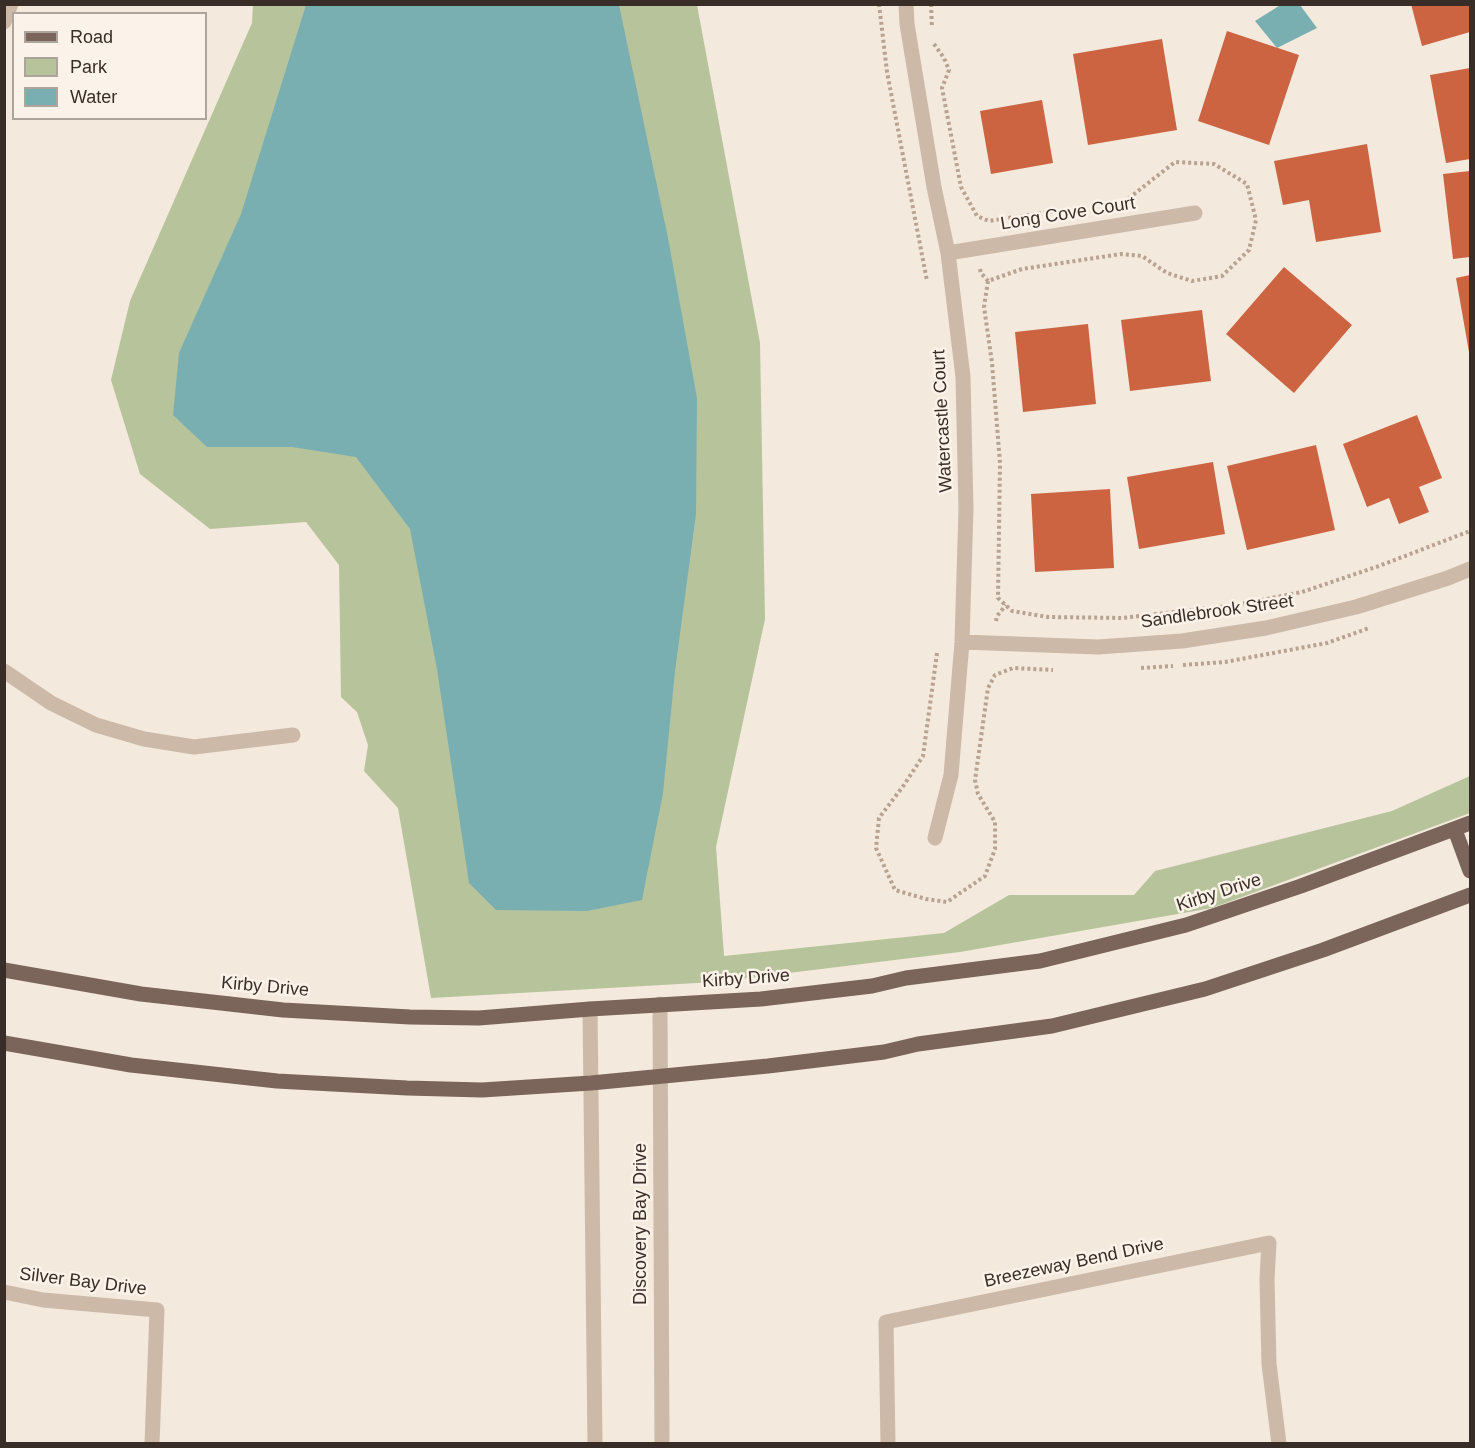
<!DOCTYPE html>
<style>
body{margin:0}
#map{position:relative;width:1475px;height:1448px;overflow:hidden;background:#f3e9dc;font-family:Helvetica,sans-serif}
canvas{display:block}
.frame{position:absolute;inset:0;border:6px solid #392d28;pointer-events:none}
.legend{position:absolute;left:12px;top:12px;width:195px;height:108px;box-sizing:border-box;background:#fbf3e9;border:2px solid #ada49c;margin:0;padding:8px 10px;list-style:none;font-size:18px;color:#392d28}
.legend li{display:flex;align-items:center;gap:12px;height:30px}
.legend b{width:30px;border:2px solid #ada49c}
</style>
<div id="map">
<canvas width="1475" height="1448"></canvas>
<div class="frame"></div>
<ul class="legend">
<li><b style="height:8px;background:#7b6459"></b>Road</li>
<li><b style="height:16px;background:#b6c39b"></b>Park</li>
<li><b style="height:16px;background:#7aafb2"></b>Water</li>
</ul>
</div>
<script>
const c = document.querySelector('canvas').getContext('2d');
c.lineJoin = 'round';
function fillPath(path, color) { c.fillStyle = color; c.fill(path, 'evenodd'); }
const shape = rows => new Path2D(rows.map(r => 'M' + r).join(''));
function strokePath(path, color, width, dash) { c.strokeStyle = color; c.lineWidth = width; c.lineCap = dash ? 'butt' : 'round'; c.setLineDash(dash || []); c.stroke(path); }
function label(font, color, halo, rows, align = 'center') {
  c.font = font + ' Helvetica,sans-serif'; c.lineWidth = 5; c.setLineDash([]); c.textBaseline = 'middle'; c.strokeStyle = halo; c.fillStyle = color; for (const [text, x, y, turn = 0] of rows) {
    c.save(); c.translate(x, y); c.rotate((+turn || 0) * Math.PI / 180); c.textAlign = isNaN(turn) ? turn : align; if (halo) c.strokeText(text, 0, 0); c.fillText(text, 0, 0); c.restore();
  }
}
const green = shape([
 [253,5,697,5,760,343,765,619,716,847,724,956,944,933,1009,895,1134,895,1155,871,1392,811,1470,776,1470,813,1212,908,960,952,715,982,431,998,398,808,364,771,368,745,357,712,341,697,339,565,306,522,210,529,140,474,111,380,130,301,252,23]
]);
const water = shape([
 [1282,4,1300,5,1317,28,1277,48,1255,21],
 [306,5,619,5,668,238,697,398,696,514,675,671,663,793,642,900,587,911,496,910,469,883,437,669,410,529,356,457,292,447,207,447,173,415,179,353,241,214]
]);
const building = shape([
 [1411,4,1470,4,1470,32,1422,46],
 [1227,31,1299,55,1269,145,1198,121],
 [1162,39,1177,130,1088,145,1073,54],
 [1470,68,1470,159,1446,163,1430,75],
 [1042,100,1053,163,991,174,980,111],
 [1367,144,1381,232,1316,242,1309,200,1283,205,1274,161],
 [1470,171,1470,257,1453,259,1443,174],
 [1284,267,1352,325,1294,393,1226,334],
 [1470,275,1470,352,1469,352,1456,278],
 [1202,310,1211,381,1130,391,1121,320],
 [1088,324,1096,404,1023,412,1015,332],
 [1417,415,1442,478,1419,487,1429,512,1399,524,1389,498,1367,507,1343,444],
 [1316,445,1335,530,1247,550,1227,466],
 [1213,462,1225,534,1139,549,1127,477],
 [1110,489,1114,568,1035,572,1031,494]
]);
const path = shape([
 [879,4,887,72,927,281],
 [931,4,932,28],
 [934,44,944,58,949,70,942,88,961,187,977,216,989,221,1054,211],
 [1124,202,1175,162,1214,164,1247,184,1256,220,1249,250,1222,276,1192,281,1167,273,1142,256,1121,254,1022,269,988,281,984,307,992,363,1000,463,998,598,1012,611,1048,617,1122,618,1236,605,1302,592,1379,566,1470,531],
 [980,269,981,273,988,281],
 [996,621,997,616,1006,605],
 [937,653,923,756,904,785,879,818,876,848,895,890,926,899,947,902,985,876,995,849,995,822,978,794,975,780,988,688,995,675,1013,668,1053,670],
 [1183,665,1225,662,1327,643,1369,628],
 [1141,668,1173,666]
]);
const minor = shape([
 [906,4,907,24,934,187,948,253,963,377,966,509,962,642,951,775,935,838],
 [4,22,11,4],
 [948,253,1195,213],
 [962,642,1098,647,1182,641,1266,628,1356,607,1448,578,1470,569],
 [4,671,51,703,96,725,144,739,194,747,293,735],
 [660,1004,662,1444],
 [590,1009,595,1444],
 [4,1292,43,1300,157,1310,152,1444],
 [888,1444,886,1322,1269,1243,1267,1279,1269,1364,1279,1444]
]);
const major = shape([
 [1455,830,1470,871],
 [4,970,141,994,283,1010,410,1017,479,1018,590,1009,761,999,872,986,906,978,1040,961,1186,925,1301,886,1470,823],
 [4,1043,131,1065,277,1081,407,1088,482,1090,591,1083,768,1066,884,1052,918,1044,1052,1026,1205,989,1323,950,1470,895]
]);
const streetNames = [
 ["Long Cove Court",1068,214,-9],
 ["Watercastle Court",943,421,-93],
 ["Sandlebrook Street",1217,612,-8],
 ["Kirby Drive",1219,893,-18],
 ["Kirby Drive",746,979,-4],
 ["Kirby Drive",265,987,5],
 ["Discovery Bay Drive",641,1224,-90],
 ["Breezeway Bend Drive",1074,1263,-12],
 ["Silver Bay Drive",83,1282,7]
];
fillPath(green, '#b6c39b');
fillPath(water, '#7aafb2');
fillPath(building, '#cc6442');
strokePath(path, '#b8a291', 4, [3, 3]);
strokePath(minor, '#ccb9a7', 15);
strokePath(major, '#7b6459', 15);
label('18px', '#392d28', '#fbf3e9', streetNames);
</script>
